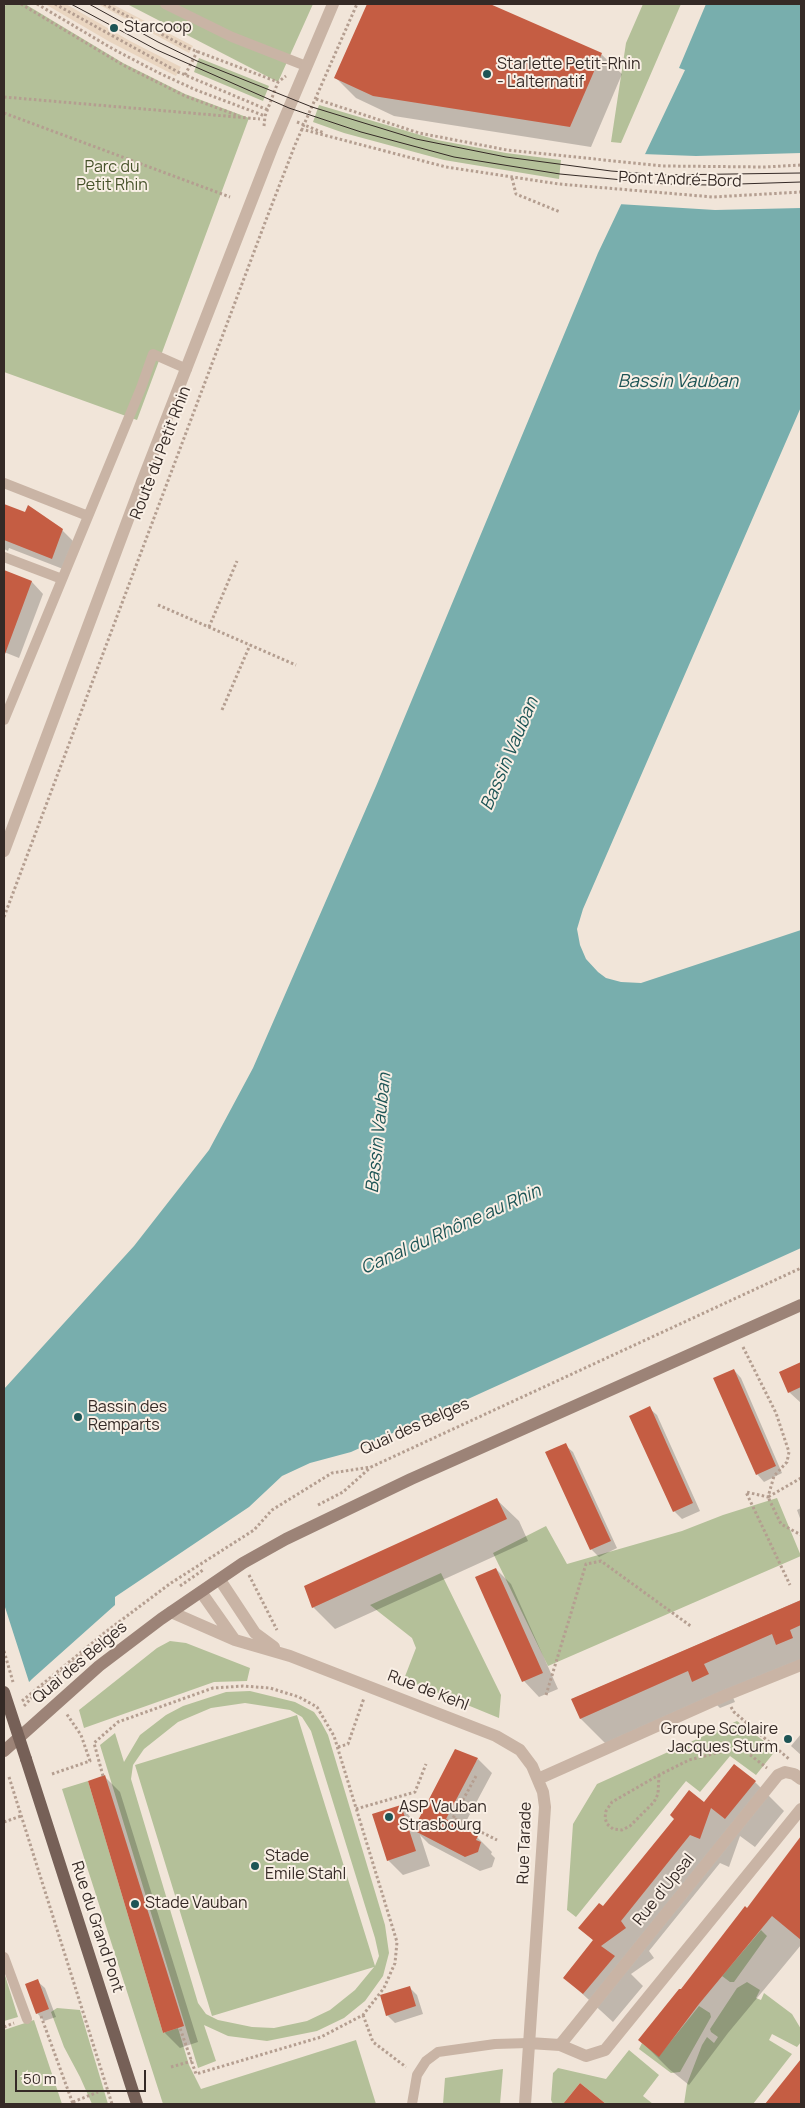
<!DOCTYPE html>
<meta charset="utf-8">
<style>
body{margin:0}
#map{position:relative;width:805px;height:2108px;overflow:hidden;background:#f1e5d9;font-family:Manrope,sans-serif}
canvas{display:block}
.frame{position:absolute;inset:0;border:5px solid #352a26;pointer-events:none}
.scale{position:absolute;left:15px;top:2070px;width:131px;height:22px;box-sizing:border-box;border:2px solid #352a26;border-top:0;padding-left:6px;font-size:15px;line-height:18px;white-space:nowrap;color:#352a26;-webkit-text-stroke:4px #f9efe5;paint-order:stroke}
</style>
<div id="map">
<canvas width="805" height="2108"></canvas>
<div class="frame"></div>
<div class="scale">50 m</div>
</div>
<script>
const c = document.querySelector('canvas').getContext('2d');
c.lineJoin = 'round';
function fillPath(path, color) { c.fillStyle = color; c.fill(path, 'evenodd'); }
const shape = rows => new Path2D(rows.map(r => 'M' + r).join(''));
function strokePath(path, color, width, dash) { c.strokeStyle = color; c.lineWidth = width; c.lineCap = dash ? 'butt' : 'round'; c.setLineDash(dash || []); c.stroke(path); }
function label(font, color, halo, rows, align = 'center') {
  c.font = font + ' Manrope,sans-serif'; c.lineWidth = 4; c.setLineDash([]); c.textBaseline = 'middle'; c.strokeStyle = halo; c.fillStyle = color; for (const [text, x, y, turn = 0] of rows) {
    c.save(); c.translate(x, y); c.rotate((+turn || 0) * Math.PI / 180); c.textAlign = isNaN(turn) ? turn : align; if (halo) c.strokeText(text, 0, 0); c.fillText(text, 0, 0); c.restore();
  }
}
const green = shape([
 [8,4,25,4,123,63,185,94,249,118,137,420,4,372,4,6],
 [127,4,313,4,278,82],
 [643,4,681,4,621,143,611,142,626,43],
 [199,58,269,86,263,101,194,72],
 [319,105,437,140,506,153,561,160,559,179,444,160,344,133,313,122],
 [777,1498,801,1556,548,1666,493,1553,546,1526,567,1564,682,1531,723,1515],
 [441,1573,501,1695,499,1718,404,1679,416,1648,412,1638,370,1605],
 [170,1641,186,1643,250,1668,247,1681,214,1682,84,1728,79,1710,157,1648],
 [250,1691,295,1702,314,1712,321,1722,328,1735,385,1925,389,1953,383,1976,365,2001,344,2018,317,2031,267,2041,228,2036,204,2025,216,2061,198,2068,100,1745,115,1733,124,1762,140,1735,166,1715,183,1706,226,1692],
 [245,1703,290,1710,302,1717,311,1731,375,1938,379,1956,375,1966,297,1715,135,1765,212,2016,374,1967,355,1990,330,2010,307,2021,274,2028,252,2027,218,2020,206,2014,198,2003,131,1779,133,1765,144,1749,178,1722,211,1708],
 [737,1721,776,1750,756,1775,730,1756,700,1792,686,1781,576,1917,567,1910,573,1824,597,1784],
 [88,1781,163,2033,178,2028,189,2065,201,2089,356,2040,376,2104,163,2104,62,1789],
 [761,1930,767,1936,734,1982,730,1982,722,1976],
 [4,1972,18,2017,4,2021],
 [747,1982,760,1990,756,1998,761,2000,764,1993,792,2014,801,2029,801,2042,797,2047,772,2034,769,2040,792,2054,753,2104,684,2104,687,2084,702,2045,707,2037,714,2043,718,2037,711,2032,710,2029,737,1988],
 [699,2006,710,2013,711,2017,680,2072,671,2073,639,2049,642,2043,659,2056],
 [57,2008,80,2010,108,2104,92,2104,80,2077,64,2047,51,2012],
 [34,2020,62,2104,4,2104,4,2030],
 [629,2050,659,2075,643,2096,653,2104,606,2104,580,2083,563,2104,553,2104,551,2100,553,2073,558,2068,606,2079],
 [503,2069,500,2104,443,2104,445,2078]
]);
const plaza = shape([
 [45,4,66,4,130,41,181,67,176,76,110,42],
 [98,4,112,4,193,46,189,53]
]);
const water = shape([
 [706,4,801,4,801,407,583,909,577,929,580,945,586,959,598,972,606,978,621,982,641,983,801,930,801,1248,351,1452,310,1463,282,1476,249,1507,115,1597,115,1605,32,1679,4,1708,4,1389,134,1246,209,1150,253,1068,376,786,598,253,685,70,679,68]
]);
const pier = shape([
 [801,153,801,208,715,210,618,204,642,154,696,156],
 [4,1604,30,1685,4,1711]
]);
const shadow = shape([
 [369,4,487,4,601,54,622,74,591,147,394,116,356,98,335,77],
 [4,505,62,530,73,541,63,569,9,548,8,551,4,549],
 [4,571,32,582,43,594,19,658,4,652],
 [801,1363,801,1403,789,1392,780,1372],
 [734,1370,741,1378,782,1473,764,1482,757,1474],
 [649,1408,657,1415,700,1511,682,1519,674,1511],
 [565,1445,573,1452,617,1548,599,1557,591,1549],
 [497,1500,519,1521,528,1541,335,1629,313,1607],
 [801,1508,801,1521,797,1510],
 [496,1569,511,1584,558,1689,539,1697,524,1681,477,1577],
 [801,1600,801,1668,730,1691,735,1702,720,1708,711,1699,608,1746,581,1719,572,1699],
 [801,1734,801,1755,791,1746],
 [478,1759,492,1773,462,1829,477,1837,492,1852,491,1854,495,1858,492,1867,480,1871,429,1844,420,1835,430,1866,403,1875,388,1860,401,1806,417,1825],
 [104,1776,120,1792,198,2042,180,2048,165,2033,90,1781],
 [755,1782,784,1811,755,1847,740,1836,729,1867,720,1863,649,1951,654,1958,631,1974,643,1986,613,2022,564,1977,594,1941,580,1928,603,1908,704,1804],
 [801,1839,801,1945,728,2033,689,2085,669,2069,640,2040,747,1909],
 [37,1981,45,1988,56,2017,44,2021,37,2013],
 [410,1988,417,1995,423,2014,395,2023,387,2015],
 [797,2067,801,2071,801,2104,766,2104]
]);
const building = shape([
 [367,4,490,4,602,53,570,127,373,96,334,78],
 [4,504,25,512,28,505,63,529,52,559,4,540],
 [4,570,32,581,5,654,4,654],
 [801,1362,801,1387,788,1393,779,1372],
 [734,1369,776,1466,756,1475,713,1378],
 [650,1406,693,1503,673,1512,629,1416],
 [566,1443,611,1541,590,1550,545,1452],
 [497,1498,507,1519,312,1608,304,1586],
 [496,1568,543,1673,522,1682,475,1577],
 [801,1600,801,1625,790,1630,793,1638,776,1645,772,1634,704,1664,709,1674,692,1682,688,1671,580,1719,571,1699],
 [455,1749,478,1758,446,1819,478,1836,476,1840,481,1842,478,1852,465,1857,413,1830],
 [734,1764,756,1781,725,1819,711,1808,700,1839,690,1835,621,1921,626,1928,601,1946,615,1956,583,1994,563,1978,593,1940,578,1928,599,1903,603,1906,639,1862,674,1819,670,1815,689,1790,704,1802],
 [105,1775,184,2026,163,2033,88,1781],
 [401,1805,416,1851,387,1861,372,1814],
 [801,1836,801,1940,772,1916,699,2004,659,2057,638,2040,679,1989,681,1989,745,1906,747,1908],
 [38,1979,49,2009,36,2014,25,1984],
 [410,1986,416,2006,386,2016,380,1995],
 [801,2059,801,2104,765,2104],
 [580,2083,606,2104,563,2104]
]);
const path = shape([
 [21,4,123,65,185,96,239,116],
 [37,4,113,49,159,73,196,90,265,116],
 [55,4,178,72,268,110],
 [104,4,188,48,278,82],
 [185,75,198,50],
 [4,97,260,119],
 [316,99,419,133,507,150,663,166,765,167,801,165],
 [4,113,230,197],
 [297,122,324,133],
 [264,126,265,116,278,82,286,76],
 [301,129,446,167,559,184,713,197,801,192],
 [512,178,516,194,560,212],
 [158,605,296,665],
 [209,627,237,561],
 [222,710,250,645],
 [4,917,266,220,295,145,357,4],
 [743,1347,776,1413,789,1452,787,1462,774,1476,768,1497,746,1492,790,1585],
 [801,1478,768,1497,781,1524,801,1535],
 [318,1505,343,1492,371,1467],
 [249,1575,277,1630],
 [180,1586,203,1570],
 [546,1695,586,1564,601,1561,692,1627],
 [22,1701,103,1634,171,1583,254,1530,272,1510,332,1473,371,1467,801,1268],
 [24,1706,37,1692,72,1663,89,1649,99,1646],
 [731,1707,734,1712,789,1759],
 [338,1747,348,1744,364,1698],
 [52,1774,90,1761,81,1735,66,1713],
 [659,1775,658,1794,654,1802,630,1826,622,1830,613,1829,607,1824,605,1818,606,1811,612,1802,659,1775,689,1760,740,1747,767,1768],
 [103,1776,94,1743,118,1722,213,1688,243,1686,270,1688,299,1697,317,1707,334,1736,397,1942,395,1963,384,1988,363,2015,321,2037,196,2074,180,2028],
 [476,1776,453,1818,497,1840],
 [9,1777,112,2104],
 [356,1809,415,1792,426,1764],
 [4,1822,21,1816],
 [363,2015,373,2042,406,2067],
 [41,2016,73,2104],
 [4,2027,14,2023],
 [171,2067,192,2061],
 [73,2102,98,2092]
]);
const service = shape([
 [165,4,232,37,306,66],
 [4,483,88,516],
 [4,557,62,579],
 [4,720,141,388,153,354,187,369],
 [4,1957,27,2019],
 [412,2104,417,2075,426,2061,438,2052,495,2044,529,2043]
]);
const minor = shape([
 [4,851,142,482,272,148,333,4],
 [220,1580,255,1633,274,1647],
 [201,1592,234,1639],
 [171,1612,235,1640,290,1656,496,1736,520,1750,532,1766,543,1792,545,1807,525,2104],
 [538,1779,724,1696,801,1665],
 [529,2043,560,2045,586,2056,605,2050,801,1809],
 [560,2045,778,1775,785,1772,794,1774,801,1779]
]);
const secondary = shape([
 [4,1751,99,1666,161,1619,243,1563,286,1539,411,1479,801,1305]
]);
const primary = shape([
 [26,1759,137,2104]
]);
const tram = shape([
 [71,4,157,50,289,108,361,132,454,157,560,174,665,184,708,185,801,182],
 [89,4,158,42,197,61,312,107,416,139,506,157,611,171,663,175,801,173]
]);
const pathBridge = shape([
 [4,1651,13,1682]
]);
const primaryBridge = shape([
 [4,1692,26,1759]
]);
const markers = [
 [114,28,5,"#1d5455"],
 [487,74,5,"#1d5455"],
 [78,1417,5,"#1d5455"],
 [788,1739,5,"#1d5455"],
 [389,1817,5,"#1d5455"],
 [255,1866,5,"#1d5455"],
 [135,1904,5,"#1d5455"]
];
const poiNames = [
 ["Starcoop",124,28],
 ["Starlette Petit-Rhin",497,65],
 ["- L'alternatif",497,83],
 ["Bassin des",88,1408],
 ["Remparts",88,1426],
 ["Groupe Scolaire",778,1730,"right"],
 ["Jacques Sturm",778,1748,"right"],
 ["ASP Vauban",399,1808],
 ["Strasbourg",399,1826],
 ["Stade",265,1857],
 ["Emile Stahl",265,1875],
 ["Stade Vauban",145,1904]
];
const parkNames = [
 ["Parc du",112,168],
 ["Petit Rhin",112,186]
];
const streetNames = [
 ["Pont André-Bord",680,180,2],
 ["Route du Petit Rhin",161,453,-69],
 ["Quai des Belges",415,1427,-24],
 ["Quai des Belges",80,1663,-40],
 ["Rue de Kehl",428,1691,21],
 ["Rue Tarade",525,1843,-88],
 ["Rue d'Upsal",664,1890,-51],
 ["Rue du Grand Pont",97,1927,72]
];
const waterNames = [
 ["Bassin Vauban",678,382],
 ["Bassin Vauban",510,754,-67],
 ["Bassin Vauban",379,1133,-84],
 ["Canal du Rhône au Rhin",451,1230,-24]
];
fillPath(green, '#b4c099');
fillPath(plaza, '#e9d5c0');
fillPath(water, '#78aead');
fillPath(pier, '#f1e5d9');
fillPath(shadow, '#0003');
fillPath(building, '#c55d43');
strokePath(path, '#b49e90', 3, [2.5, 2.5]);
strokePath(service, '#c9b4a5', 10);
strokePath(minor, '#c9b4a5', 12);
strokePath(secondary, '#9c8377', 12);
strokePath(primary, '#766057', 12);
strokePath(tram, '#352a26', 1);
strokePath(pathBridge, '#b49e90', 3, [2.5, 2.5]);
strokePath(primaryBridge, '#766057', 12);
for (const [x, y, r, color] of markers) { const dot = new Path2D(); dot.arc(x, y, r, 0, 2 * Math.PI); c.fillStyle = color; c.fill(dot); strokePath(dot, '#f9efe5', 2); }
label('16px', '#352a26', '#f9efe5', poiNames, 'left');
label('16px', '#46522a', '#f9efe5', parkNames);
label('16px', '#352a26', '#f9efe5', streetNames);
label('italic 18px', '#1d5455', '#f9efe5', waterNames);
</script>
